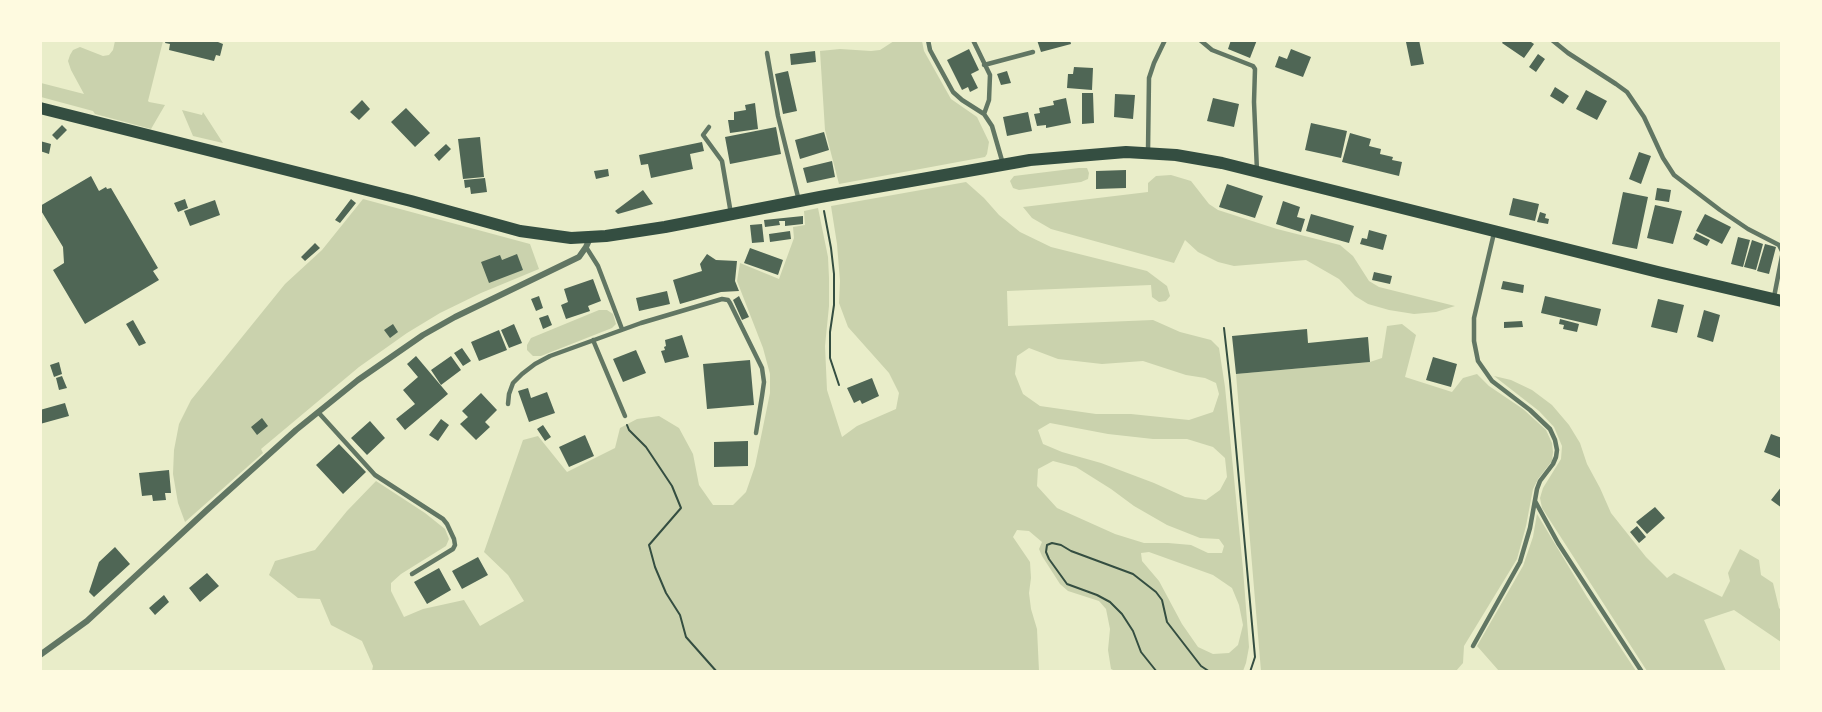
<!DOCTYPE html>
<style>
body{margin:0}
#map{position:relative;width:1822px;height:712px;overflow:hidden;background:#e9edc9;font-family:"Archivo Narrow",sans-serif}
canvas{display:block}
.frame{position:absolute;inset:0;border:42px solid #fefae0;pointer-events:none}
</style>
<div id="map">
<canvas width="1822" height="712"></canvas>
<div class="frame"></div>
</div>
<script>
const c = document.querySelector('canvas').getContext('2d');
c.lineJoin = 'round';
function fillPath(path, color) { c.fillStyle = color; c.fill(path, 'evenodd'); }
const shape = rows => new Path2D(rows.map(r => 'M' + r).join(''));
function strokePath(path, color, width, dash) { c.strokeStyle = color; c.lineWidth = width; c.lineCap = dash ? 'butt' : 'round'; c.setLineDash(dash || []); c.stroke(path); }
const green = shape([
 [115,41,163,41,148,101,149,102,165,105,151,129,95,114,93,111,41,97,41,83,84,94,71,70,68,61,70,55,73,50,80,47,103,56,109,55,113,50],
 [894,41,922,41,924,51,951,99,977,117,989,142,987,154,985,157,839,184,825,130,820,51,840,49,871,51,880,50],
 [182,110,202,115,203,112,223,143,193,136],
 [1079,168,1087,168,1089,173,1088,179,1081,182,1019,190,1013,188,1010,181,1014,176],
 [1171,175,1191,181,1209,204,1218,210,1277,229,1340,245,1353,256,1369,281,1379,287,1455,306,1436,312,1414,314,1389,310,1368,304,1355,296,1339,279,1306,260,1234,266,1218,262,1198,252,1185,240,1174,263,1051,229,1032,218,1023,207,1148,192,1148,183,1156,176],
 [966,182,984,198,999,215,1020,232,1051,247,1147,271,1167,286,1170,296,1166,301,1159,302,1152,297,1151,285,1007,291,1008,326,1153,320,1180,332,1211,340,1219,348,1225,387,1243,569,1249,647,1246,663,1243,671,1115,671,1111,669,1108,650,1110,629,1106,609,1099,601,1068,591,1060,584,1042,556,1039,549,1042,542,1029,531,1017,530,1013,537,1030,562,1031,578,1029,593,1031,609,1037,629,1039,671,372,671,373,666,362,641,331,625,320,599,298,598,269,575,275,561,315,550,347,511,376,481,425,513,445,529,449,539,446,546,401,574,391,583,391,591,404,617,423,609,464,600,480,626,524,601,508,575,484,552,523,440,538,436,567,472,615,448,620,428,637,419,659,416,679,428,693,454,699,485,713,505,733,505,746,492,755,466,770,393,770,374,763,348,737,281,740,263,779,279,794,238,793,227,805,225,804,211,818,208,828,257,829,278,829,306,825,346,827,390,842,437,857,426,896,409,899,393,889,373,848,327,839,303,840,281,837,244,831,206],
 [1029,348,1058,359,1102,364,1143,361,1186,375,1205,378,1216,383,1219,394,1213,412,1189,420,1131,414,1096,414,1040,406,1023,394,1015,374,1017,356],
 [1050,423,1108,434,1153,439,1187,439,1213,447,1225,458,1227,477,1220,490,1206,500,1185,497,1154,483,1101,463,1062,452,1043,444,1038,430],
 [1053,461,1076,467,1111,489,1134,506,1167,525,1200,538,1219,539,1224,546,1222,553,1208,553,1191,545,1168,543,1144,543,1115,534,1057,508,1037,486,1038,469],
 [1149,552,1213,575,1232,588,1239,605,1243,625,1238,645,1229,653,1213,654,1198,647,1182,624,1159,581,1142,561,1141,553],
 [363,199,530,244,539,269,481,293,440,313,407,333,359,367,261,449,263,453,185,522,178,503,173,474,174,450,179,424,191,400,285,284,322,250],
 [599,310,607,310,613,314,616,324,612,328,541,356,533,356,527,350,527,345,531,338],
 [1402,324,1416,335,1405,377,1452,392,1463,378,1477,374,1489,386,1523,409,1546,430,1552,443,1553,452,1552,461,1538,479,1533,489,1526,526,1517,559,1464,646,1463,663,1456,671,1261,671,1236,374,1370,362,1382,358,1387,326],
 [1494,376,1511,380,1532,390,1552,405,1569,425,1580,443,1587,464,1600,488,1611,513,1646,557,1667,578,1674,573,1722,597,1730,581,1728,573,1740,549,1759,560,1761,575,1773,583,1779,608,1781,610,1781,642,1734,610,1704,620,1726,671,1647,671,1542,508,1540,498,1543,488,1561,459,1562,446,1554,427,1539,411],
 [1537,514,1587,597,1636,671,1499,671,1477,646,1523,566,1533,537]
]);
const building = shape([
 [166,40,219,40,218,42,223,44,220,56,216,55,214,61,169,50,170,44,165,43],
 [1037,40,1070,40,1071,44,1041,52],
 [1231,40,1257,40,1250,58,1228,49],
 [1419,40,1424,64,1411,66,1406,42],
 [1504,40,1528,40,1534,44,1524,58,1502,43],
 [969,49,979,70,971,74,978,88,970,92,968,87,962,90,947,60],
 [1291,49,1311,57,1303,77,1275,67,1279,56,1287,59],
 [815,51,816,62,791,65,790,54],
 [1538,54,1545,59,1536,72,1529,67],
 [1074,67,1093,68,1092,90,1067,88,1068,74,1073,74],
 [788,71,797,111,783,114,775,74],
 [1007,71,1011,83,1001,85,997,74],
 [1555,87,1569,96,1563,104,1550,96],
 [1586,90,1607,101,1597,120,1576,109],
 [1082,93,1093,93,1094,123,1082,124],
 [1115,94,1135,95,1133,119,1114,117],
 [1066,98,1071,123,1046,128,1046,125,1037,126,1034,114,1040,113,1039,108,1054,105,1053,101],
 [1213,98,1239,104,1234,127,1207,121],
 [362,100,370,109,359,120,350,112],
 [755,103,758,129,730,133,728,120,734,120,734,112,746,110,745,105],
 [406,108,430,133,415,147,391,122],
 [1028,112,1032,131,1007,136,1003,117],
 [1311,123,1347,131,1341,158,1305,150],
 [62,125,67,130,57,140,52,135],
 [776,127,781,154,730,164,725,137],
 [824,132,829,150,800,159,795,140],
 [1350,133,1371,139,1369,146,1381,149,1380,154,1393,157,1392,160,1402,162,1399,176,1342,162],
 [480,137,484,177,463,179,458,139],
 [40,141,51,144,49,154,40,151],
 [702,142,704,151,690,154,693,169,651,178,648,164,641,165,639,155],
 [446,144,451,149,439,161,434,155],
 [1639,152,1651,156,1641,184,1629,179],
 [832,161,835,177,807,183,803,168],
 [608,169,609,176,596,179,594,171],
 [1126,170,1126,188,1096,189,1096,171],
 [91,176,99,191,106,187,107,189,111,188,158,268,153,271,159,280,85,324,53,270,64,263,63,247,40,209,40,206],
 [485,178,487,192,471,194,470,187,465,188,464,180],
 [1227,184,1263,196,1255,218,1219,207],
 [1657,188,1671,190,1669,202,1655,200],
 [643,190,653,204,618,214,615,211],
 [1623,192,1648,197,1637,249,1612,244],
 [1513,198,1539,204,1535,221,1509,215],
 [185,199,188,208,178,212,174,203],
 [351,199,356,203,340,223,335,220],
 [215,200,220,215,190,226,184,211],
 [1283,201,1300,207,1297,217,1305,219,1301,232,1276,224],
 [1655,205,1682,211,1673,244,1647,238],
 [1540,212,1546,214,1545,218,1549,219,1548,224,1537,222],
 [1311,214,1354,226,1349,243,1306,231],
 [1705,214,1731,227,1722,244,1696,231],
 [803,216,803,224,785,226,785,221,779,221,780,225,765,227,764,220],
 [762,224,764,242,752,243,750,225],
 [1369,230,1387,235,1383,250,1360,244,1362,238,1367,239],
 [790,231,791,239,770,242,769,234],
 [1696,233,1710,240,1707,246,1693,239],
 [1738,237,1750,240,1743,267,1731,264],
 [1752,240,1763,244,1756,270,1744,267],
 [315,243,320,248,305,261,301,257],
 [1765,244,1776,247,1769,274,1757,271],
 [750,248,783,260,778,275,744,263],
 [517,254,523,270,489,283,481,262,500,255,502,260],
 [707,254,716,260,737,261,735,281,739,291,721,292,680,304,673,280,702,271,700,264],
 [1374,272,1392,276,1390,284,1372,280],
 [593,279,601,301,588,306,590,311,566,319,561,305,568,302,564,289],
 [1503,281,1524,285,1523,293,1501,289],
 [667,291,670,304,639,311,636,298],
 [539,296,543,308,536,311,531,299],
 [739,296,749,317,742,320,733,300],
 [1545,296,1601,309,1597,326,1541,313],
 [1658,299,1684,305,1677,333,1651,327],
 [1704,310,1720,315,1713,342,1697,337],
 [548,315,552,325,543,329,539,318],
 [1560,319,1579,324,1577,332,1563,329,1564,325,1559,324],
 [133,320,146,343,139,346,126,324],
 [1522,321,1523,327,1504,328,1504,322],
 [393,324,398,332,390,338,384,330],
 [514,324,522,343,509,348,501,330],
 [1307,329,1308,343,1368,337,1370,362,1236,374,1232,336],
 [499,330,507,350,479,361,471,342],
 [682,335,689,357,665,363,661,351,665,350,664,347,666,346,665,340],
 [462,348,471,361,463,366,454,353],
 [636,350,646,373,623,382,613,359],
 [416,356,448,394,405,430,396,419,415,404,403,390,418,377,407,364],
 [451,356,461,370,441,385,431,370],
 [1433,357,1457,364,1451,387,1426,380],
 [750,360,754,405,707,409,703,364],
 [59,362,62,374,54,377,50,365],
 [62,376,67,388,59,390,56,378],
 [872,378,879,396,862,404,860,400,854,403,847,388],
 [528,388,531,398,547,392,555,413,529,422,518,391],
 [481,393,497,410,485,422,490,427,476,440,460,424,468,417,462,411],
 [65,403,69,416,40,424,40,410],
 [262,418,268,426,257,435,251,427],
 [441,419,449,425,438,441,429,435],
 [370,421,385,438,367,455,351,438],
 [543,425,551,437,545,441,537,429],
 [1771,434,1782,438,1782,459,1764,452],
 [585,435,594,456,569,467,559,447],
 [748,441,748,466,714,467,714,442],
 [339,444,366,472,343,494,316,465],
 [169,470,171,493,165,493,166,500,153,501,152,495,142,496,139,473],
 [1782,486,1782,508,1771,500],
 [1655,507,1665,518,1647,534,1636,522],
 [1637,526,1646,537,1639,543,1630,532],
 [115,547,130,564,94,597,89,592,99,562],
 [478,557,488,575,462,589,452,571],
 [439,568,451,590,427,604,414,582],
 [207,573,219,586,200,602,189,588],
 [164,595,169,602,155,615,149,608]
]);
const path = shape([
 [824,211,831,248,834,274,834,305,830,332,830,358,839,385],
 [1224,328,1230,381,1254,646,1255,657,1250,672],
 [627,425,629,430,646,447,672,486,681,508,649,545,655,567,666,593,680,615,686,637,717,672],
 [1157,672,1141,652,1133,631,1122,614,1110,602,1097,595,1067,584,1049,559,1046,552,1047,545,1052,543,1061,545,1071,551,1133,574,1156,592,1162,600,1167,622,1201,666,1210,672]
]);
const service = shape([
 [928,40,930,50,953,92,962,100,984,114,992,126,1003,164],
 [973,40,990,75,989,100,984,114],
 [1200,40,1212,50,1253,66,1255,69,1254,102,1257,171],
 [1552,40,1568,53,1616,84,1627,92,1644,117,1663,158,1674,175,1720,210,1748,229,1779,245,1782,251],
 [767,53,778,116,799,201],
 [984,65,1033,52],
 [709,127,703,135,722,161,731,214],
 [1148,151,1149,78,1154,63,1165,40],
 [586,247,598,266,622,329],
 [1774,297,1782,256],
 [593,340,625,416],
 [508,404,509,394,513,383,522,374,535,364,550,356,641,323,722,299,728,300,730,303,762,368,764,382,762,396,756,433],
 [318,412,375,475,443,519,447,524,454,539,455,545,453,549,412,574],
 [1535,501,1558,543,1642,672],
 [1473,646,1520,562,1530,528,1537,489,1540,481,1553,464,1556,457,1557,450,1555,440,1550,429,1530,410,1492,381,1478,361,1474,341,1474,318,1494,233]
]);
const minor = shape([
 [40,655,87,621,207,510,296,430,358,380,423,335,455,317,579,257,586,247,590,238]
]);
const secondary = shape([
 [40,108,411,201,520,231,571,238,606,236,665,227,820,197,1030,160,1126,152,1176,155,1222,163,1658,272,1782,301]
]);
fillPath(green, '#cad2ad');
fillPath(building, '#4f6655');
strokePath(path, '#344e41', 2);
strokePath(service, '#617663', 4.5);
strokePath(minor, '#617663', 6);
strokePath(secondary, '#344e41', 12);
</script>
